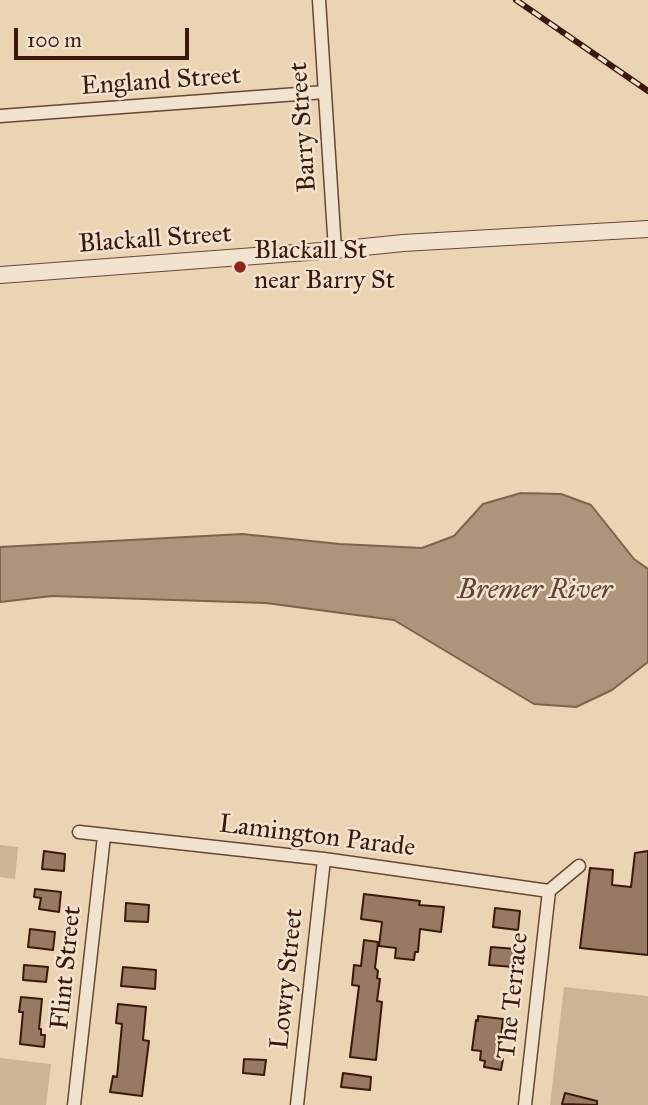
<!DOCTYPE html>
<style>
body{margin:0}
#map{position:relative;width:648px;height:1105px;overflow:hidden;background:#ead4b4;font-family:"IM FELL Great Primer",serif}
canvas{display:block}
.scale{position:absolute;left:14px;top:28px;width:175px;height:32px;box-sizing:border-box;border:4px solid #3b180a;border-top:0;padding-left:9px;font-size:21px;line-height:24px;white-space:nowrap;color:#3b180a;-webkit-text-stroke:5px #f1e3ce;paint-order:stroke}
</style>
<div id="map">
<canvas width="648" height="1105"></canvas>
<div class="scale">100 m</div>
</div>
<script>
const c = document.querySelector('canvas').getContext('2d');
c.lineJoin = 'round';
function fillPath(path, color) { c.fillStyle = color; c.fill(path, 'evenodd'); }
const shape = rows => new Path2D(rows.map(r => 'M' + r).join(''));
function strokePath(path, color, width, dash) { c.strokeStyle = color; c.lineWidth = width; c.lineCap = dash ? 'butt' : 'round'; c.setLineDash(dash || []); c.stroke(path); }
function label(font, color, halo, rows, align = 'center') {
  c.font = font + ' "IM FELL Great Primer",serif'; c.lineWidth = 5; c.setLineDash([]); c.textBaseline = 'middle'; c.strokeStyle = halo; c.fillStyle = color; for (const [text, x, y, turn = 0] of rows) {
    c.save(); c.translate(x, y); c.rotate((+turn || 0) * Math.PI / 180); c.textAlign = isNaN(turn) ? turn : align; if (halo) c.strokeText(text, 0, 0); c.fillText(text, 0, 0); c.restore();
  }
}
const green = shape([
 [0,845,18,847,15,879,0,877],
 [564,987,648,996,648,1105,550,1105],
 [0,1058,51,1064,46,1105,0,1105]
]);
const water = shape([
 [521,493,561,494,591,505,634,559,648,569,648,662,612,690,576,707,534,704,394,620,266,603,52,596,0,602,0,547,242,534,340,544,422,548,454,536,483,504,521,493]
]);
const building = shape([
 [44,851,65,854,64,871,42,869,44,851],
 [648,851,648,955,580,948,590,868,613,870,612,885,631,887,635,853,648,851],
 [35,889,61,892,59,912,39,909,41,898,34,897,35,889],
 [364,894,420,901,419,905,444,907,441,932,420,929,418,952,415,952,414,960,395,958,396,948,379,946,382,922,361,919,364,894],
 [126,903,149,905,148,922,125,921,126,903],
 [495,908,520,911,518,930,493,927,495,908],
 [30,929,55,932,53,950,28,947,30,929],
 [364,940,378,942,375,968,378,971,377,978,380,979,377,1001,382,1002,376,1060,350,1057,359,986,352,985,354,965,361,966,364,940],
 [491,947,516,949,514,967,489,965,491,947],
 [24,965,48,967,46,982,23,980,24,965],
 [123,967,156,970,155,989,121,986,123,967],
 [21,997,42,999,39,1029,41,1029,41,1035,45,1035,44,1047,20,1044,23,1012,19,1012,21,997],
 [118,1004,146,1007,143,1040,149,1041,142,1096,110,1092,113,1076,117,1077,122,1024,116,1023,118,1004],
 [478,1016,503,1019,499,1054,499,1058,503,1059,501,1070,484,1067,485,1061,480,1060,481,1051,472,1050,476,1020,478,1021,478,1016],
 [244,1059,266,1060,264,1075,243,1073,244,1059],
 [343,1073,371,1077,370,1090,341,1087,343,1073],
 [565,1093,597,1101,597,1105,562,1104,565,1093]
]);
const minor = shape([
 [319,0,335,250],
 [0,116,325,92],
 [79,832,324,859,549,891],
 [549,891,579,866],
 [74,1105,104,836],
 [297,1105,324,859],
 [525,1105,549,891]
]);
const tertiary = shape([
 [0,275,335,250,403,243,648,229]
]);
const rail = shape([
 [516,0,648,91]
]);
const markers = [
 [240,267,7,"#8f2418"]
];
const streetNames = [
 ["England Street",161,82,-4],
 ["Barry Street",304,127,-94],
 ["Blackall Street",155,240,-4],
 ["Lamington Parade",317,837,7],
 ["Flint Street",67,968,-84],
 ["Lowry Street",288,979,-84],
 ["The Terrace",514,996,-84]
];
const poiNames = [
 ["Blackall St",254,252],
 ["near Barry St",254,282]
];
const waterNames = [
 ["Bremer River",535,591]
];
fillPath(green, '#ccb497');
fillPath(water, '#ae947a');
strokePath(water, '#80624d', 2);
fillPath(building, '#967a62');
strokePath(building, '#3b180a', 2);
strokePath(minor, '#674734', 15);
strokePath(tertiary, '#674734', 18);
strokePath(minor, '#f1e3ce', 12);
strokePath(tertiary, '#f1e3ce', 16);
strokePath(rail, '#3b180a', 6);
strokePath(rail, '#f1e3ce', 3.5, [10]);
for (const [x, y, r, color] of markers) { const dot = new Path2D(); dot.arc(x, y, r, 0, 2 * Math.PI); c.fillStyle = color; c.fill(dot); strokePath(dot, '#f1e3ce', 2.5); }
label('26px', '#3b180a', '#f1e3ce', streetNames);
label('26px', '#3b180a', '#f1e3ce', poiNames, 'left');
label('italic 28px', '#634331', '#f1e3ce', waterNames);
</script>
